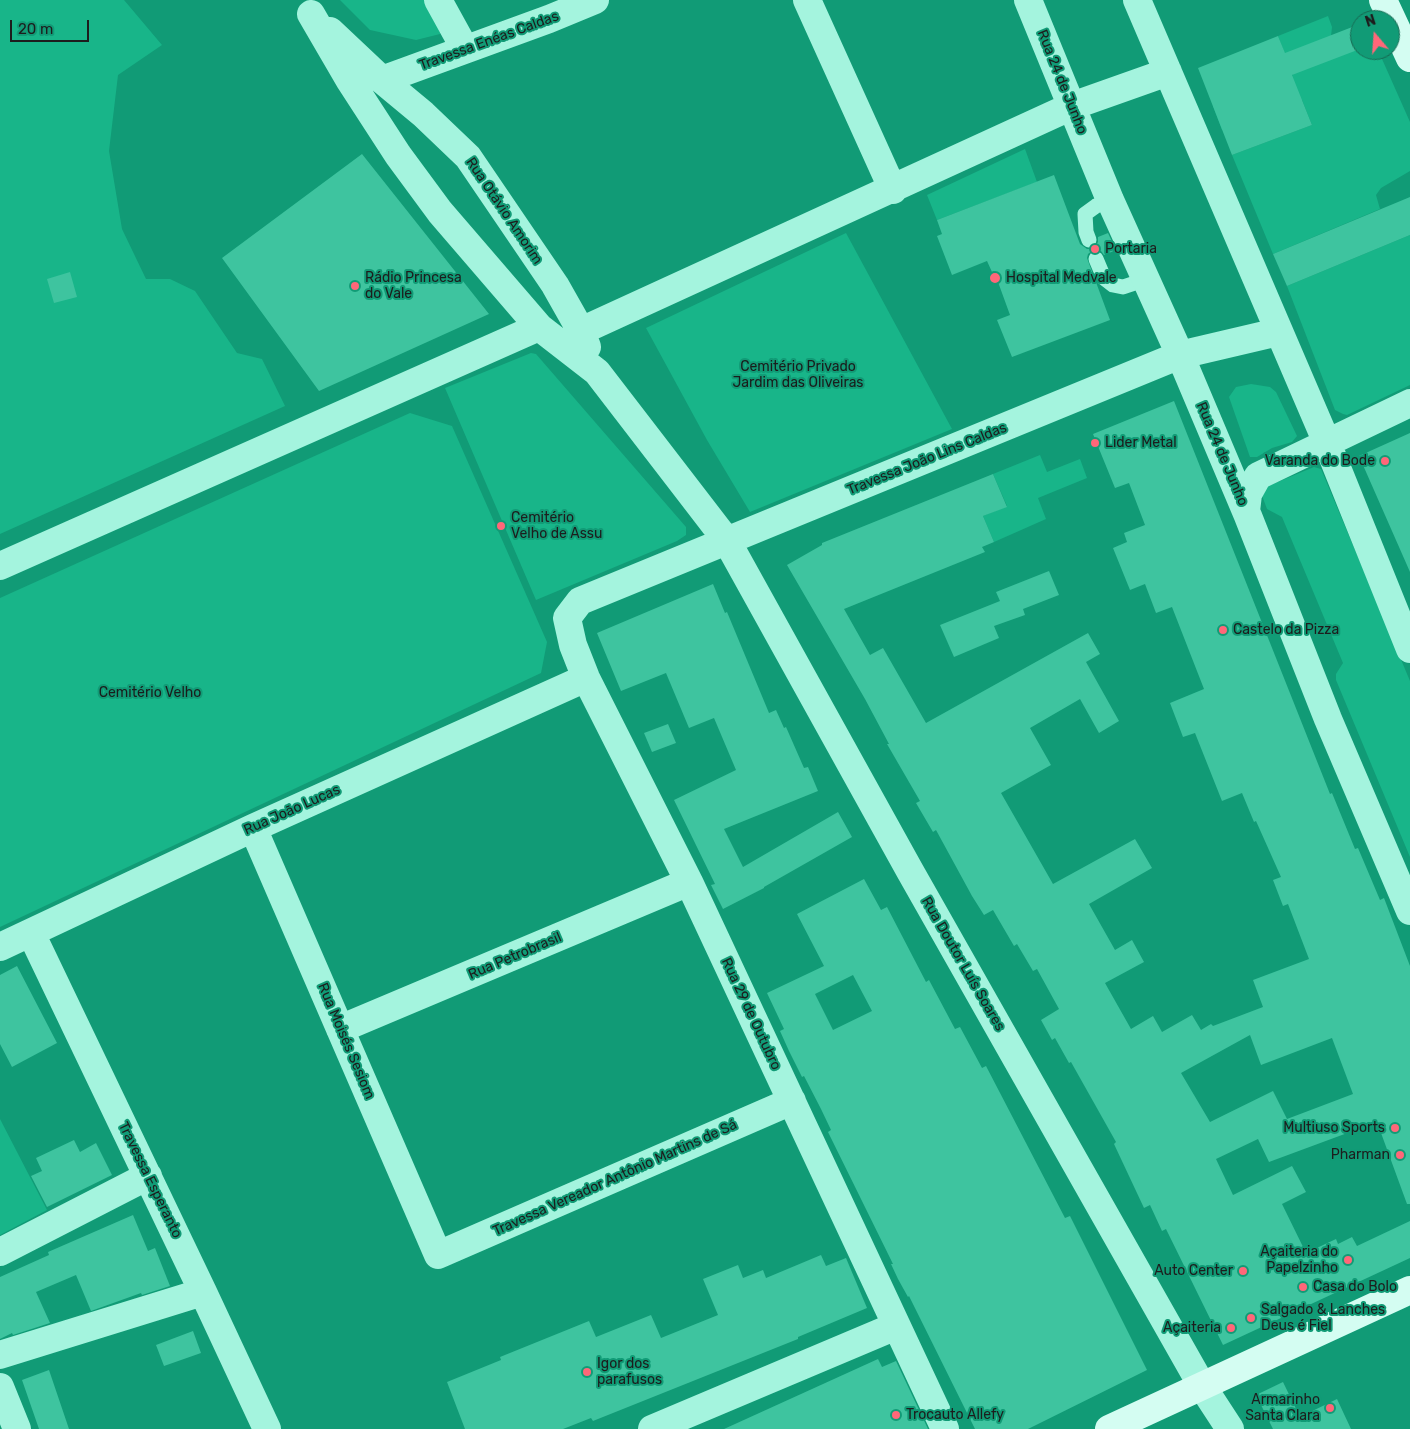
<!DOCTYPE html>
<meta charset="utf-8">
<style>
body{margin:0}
#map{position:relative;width:1410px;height:1429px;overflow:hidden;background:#119b76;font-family:Rubik,sans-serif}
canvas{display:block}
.north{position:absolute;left:1350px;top:10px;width:50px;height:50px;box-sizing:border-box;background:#119b76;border:1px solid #166952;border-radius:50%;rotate:342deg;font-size:14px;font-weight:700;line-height:20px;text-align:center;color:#1d1d1d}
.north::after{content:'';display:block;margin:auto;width:18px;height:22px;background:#ff6779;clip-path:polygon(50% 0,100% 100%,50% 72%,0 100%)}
.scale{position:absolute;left:10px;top:20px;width:79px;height:22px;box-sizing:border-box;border:2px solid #1d1d1d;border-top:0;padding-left:6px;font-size:15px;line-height:18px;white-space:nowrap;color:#1d1d1d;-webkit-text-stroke:4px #119b76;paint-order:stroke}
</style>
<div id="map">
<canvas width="1410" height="1429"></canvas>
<div class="north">N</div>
<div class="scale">20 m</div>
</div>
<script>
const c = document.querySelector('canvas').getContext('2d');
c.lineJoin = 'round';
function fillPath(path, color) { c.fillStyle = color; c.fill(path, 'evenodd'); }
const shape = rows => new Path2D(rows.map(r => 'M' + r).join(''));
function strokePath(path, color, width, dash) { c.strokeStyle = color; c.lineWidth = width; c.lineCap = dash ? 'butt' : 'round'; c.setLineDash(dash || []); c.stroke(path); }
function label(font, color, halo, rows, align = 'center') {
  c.font = font + ' Rubik,sans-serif'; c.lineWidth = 4; c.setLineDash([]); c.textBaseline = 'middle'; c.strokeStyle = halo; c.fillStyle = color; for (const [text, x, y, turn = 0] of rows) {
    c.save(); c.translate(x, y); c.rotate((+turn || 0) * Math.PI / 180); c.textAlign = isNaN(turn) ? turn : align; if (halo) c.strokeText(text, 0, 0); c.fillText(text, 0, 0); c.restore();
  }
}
const green = shape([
 [0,0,124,0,162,45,118,75,109,151,122,229,146,279,170,279,195,291,237,353,262,359,285,406,0,534],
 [340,0,438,0,447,15,440,34,416,40,370,30],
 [1328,16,1332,27,1331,36,1360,49,1360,50,1378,50,1410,122,1410,171,1381,188,1376,195,1380,209,1273,254,1232,155,1312,125,1302,100,1222,130,1213,106,1293,75,1278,36],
 [1025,149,1037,182,937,220,927,195],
 [846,233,952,429,750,512,707,440,646,328],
 [1410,235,1410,385,1347,415,1343,414,1335,410,1287,286],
 [531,353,536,354,686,527,686,535,677,541,536,600,445,388],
 [1251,384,1270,387,1276,392,1297,436,1292,442,1272,448,1257,457,1250,457,1229,397,1236,387],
 [410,413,452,426,547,642,541,673,0,927,0,598],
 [1040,455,1047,472,1080,459,1087,478,1038,498,1046,519,994,542,983,516,1007,506,993,474],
 [1314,467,1321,469,1410,681,1410,857,1336,680,1336,674,1343,663,1282,517,1267,509,1261,493,1263,488],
 [0,1119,47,1210,0,1235]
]);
const building = shape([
 [1360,24,1360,49,1292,75,1312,125,1232,155,1198,68,1278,36,1285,53],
 [362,154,489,314,319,391,222,258],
 [1054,175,1080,244,1087,249,1093,249,1098,242,1098,237,1108,233,1116,250,1104,255,1101,251,1093,250,1088,254,1087,258,1110,320,1012,357,997,320,1010,315,994,271,992,272,987,261,952,275,937,236,942,234,937,220],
 [1410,197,1410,235,1287,286,1273,254],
 [70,272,77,297,54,303,47,279],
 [1174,401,1330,794,1332,793,1355,849,1358,848,1380,900,1384,898,1410,966,1410,1204,1407,1204,1377,1122,1269,1162,1258,1139,1216,1159,1233,1195,1292,1166,1306,1192,1282,1204,1306,1253,1336,1239,1338,1244,1352,1237,1357,1246,1410,1221,1410,1258,1223,1345,1166,1229,1162,1231,1150,1205,1144,1208,1114,1144,1116,1142,1071,1062,1069,1063,1055,1038,1052,1040,1041,1020,1059,1009,1037,969,1033,971,1017,944,1014,946,993,910,984,915,972,896,936,830,933,832,916,803,920,801,887,744,889,744,865,699,787,565,822,545,822,543,993,474,1007,507,983,516,994,542,982,547,985,552,844,609,870,655,883,648,926,723,1088,633,1100,654,1086,662,1119,721,1099,733,1080,699,1030,728,1051,765,1001,793,1053,884,1135,839,1152,868,1089,904,1115,950,1132,940,1144,962,1105,983,1131,1029,1153,1016,1162,1032,1192,1015,1201,1030,1211,1024,1213,1026,1263,1007,1253,980,1309,959,1288,904,1283,906,1273,880,1281,877,1256,821,1254,822,1242,793,1222,801,1195,733,1183,737,1170,703,1204,689,1172,607,1156,613,1145,584,1130,590,1113,548,1127,542,1124,533,1145,525,1129,483,1115,488,1093,434],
 [1250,1035,1261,1065,1332,1038,1353,1094,1287,1119,1273,1091,1210,1122,1181,1073],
 [1410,433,1410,572,1359,456],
 [1049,571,1059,595,1023,609,1025,615,994,626,999,638,954,657,940,625,1000,601,996,592],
 [713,584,725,613,727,612,769,713,776,710,784,728,786,727,804,768,808,767,818,791,724,829,743,867,838,812,852,837,764,887,764,888,723,909,711,885,715,884,674,800,736,770,714,718,689,728,666,673,621,691,597,633],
 [668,724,676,743,652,752,644,733],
 [864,879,881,910,887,907,926,982,929,980,955,1029,960,1027,982,1068,986,1066,1065,1218,1070,1216,1147,1370,1028,1429,975,1429,909,1296,908,1297,898,1279,891,1264,893,1264,828,1132,831,1130,821,1109,804,1076,802,1077,789,1051,780,1031,784,1029,767,993,824,966,797,914],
 [853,975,872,1011,833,1030,815,994],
 [17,966,57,1043,12,1067,0,1044,0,975],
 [74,1140,80,1152,96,1143,112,1175,47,1207,31,1176,42,1171,36,1158],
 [133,1215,148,1251,155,1248,170,1286,142,1295,141,1293,91,1311,76,1275,36,1292,50,1323,13,1335,12,1333,0,1339,0,1277,49,1255,48,1252],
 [821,1255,826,1266,846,1258,867,1308,798,1337,798,1339,593,1421,591,1418,563,1429,465,1429,447,1382,501,1360,500,1357,589,1321,596,1337,651,1315,661,1338,718,1315,703,1279,738,1265,743,1278,763,1270,766,1278],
 [193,1331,201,1353,164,1366,156,1345],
 [878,1359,882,1367,896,1361,928,1429,724,1429],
 [49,1370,69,1429,39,1429,22,1380],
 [1283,1382,1300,1417,1337,1399,1351,1429,1273,1429,1256,1395]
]);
const lane = shape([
 [1089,240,1086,232,1085,214,1096,206,1110,200],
 [1096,259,1104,278,1113,285,1123,287,1147,279]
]);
const street = shape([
 [438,0,465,49],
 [807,0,893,190],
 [1028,0,1110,200,1180,355,1248,516,1328,719,1410,911],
 [1137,0,1327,443,1410,649],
 [311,14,350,81,398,155,440,212,539,327,597,372,727,541,910,871,1202,1386,1230,1429],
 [330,31,382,80,423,114,468,157,555,285,581,331,587,347],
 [382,80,549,19,595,0],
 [581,331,1072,106,1168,72],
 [1246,511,1248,494,1258,476,1410,403],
 [0,566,539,327],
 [253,828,438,1255,792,1101],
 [31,933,203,1292,267,1429],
 [0,947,253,828,586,678],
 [340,1029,689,882],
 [0,1252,148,1176],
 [0,1355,203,1292],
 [0,1387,17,1429],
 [652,1429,896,1326],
 [945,1429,689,882,586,678,573,645,567,618,580,601,1180,355,1278,332]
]);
const secondary = shape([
 [1383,0,1410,58],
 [1109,1429,1410,1290]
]);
const markers = [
 [1095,249,5,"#ff6779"],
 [995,278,6,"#ff6779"],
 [355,286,5,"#ff6779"],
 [1095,443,5,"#ff6779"],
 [1385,461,5,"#ff6779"],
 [501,526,5,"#ff6779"],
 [1223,630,5,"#ff6779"],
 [1395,1128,5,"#ff6779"],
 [1400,1155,5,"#ff6779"],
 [1348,1260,5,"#ff6779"],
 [1243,1271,5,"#ff6779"],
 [1303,1287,5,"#ff6779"],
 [1251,1318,5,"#ff6779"],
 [1231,1328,5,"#ff6779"],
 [587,1372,5,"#ff6779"],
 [1330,1408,5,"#ff6779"],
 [896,1415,5,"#ff6779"]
];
const streetNames = [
 ["Travessa Enéas Caldas",489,41,-20],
 ["Rua 24 de Junho",1062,82,68],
 ["Rua Otávio Amorim",504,211,56],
 ["Rua 24 de Junho",1222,454,67],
 ["Travessa João Lins Caldas",927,459,-22],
 ["Rua João Lucas",292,810,-24],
 ["Rua Petrobrasil",515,956,-23],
 ["Rua Doutor Luís Soares",963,964,60],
 ["Rua 29 de Outubro",751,1014,65],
 ["Rua Moisés Sesiom",346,1041,67],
 ["Travessa Vereador Antônio Martins de Sá",615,1178,-24],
 ["Travessa Esperanto",150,1180,64]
];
const poiNames = [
 ["Portaria",1105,249],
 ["Rádio Princesa",365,278],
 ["do Vale",365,294],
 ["Hospital Medvale",1006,278],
 ["Lider Metal",1105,443],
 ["Varanda do Bode",1375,461,"right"],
 ["Cemitério",511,518],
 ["Velho de Assu",511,534],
 ["Castelo da Pizza",1233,630],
 ["Multiuso Sports",1385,1128,"right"],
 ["Pharman",1390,1155,"right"],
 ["Açaiteria do",1338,1252,"right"],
 ["Papelzinho",1338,1268,"right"],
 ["Auto Center",1233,1271,"right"],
 ["Casa do Bolo",1313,1287],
 ["Salgado & Lanches",1261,1310],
 ["Deus é Fiel",1261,1326],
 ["Açaiteria",1221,1328,"right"],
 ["Igor dos",597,1364],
 ["parafusos",597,1380],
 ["Armarinho",1320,1400,"right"],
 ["Santa Clara",1320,1416,"right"],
 ["Trocauto Allefy",906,1415]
];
const parkNames = [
 ["Cemitério Privado",798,367],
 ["Jardim das Oliveiras",798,383],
 ["Cemitério Velho",150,693]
];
fillPath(green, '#18b589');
fillPath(building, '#3ec49f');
strokePath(lane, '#a4f4de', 15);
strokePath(street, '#a4f4de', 28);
strokePath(secondary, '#d4fdf2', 28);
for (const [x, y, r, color] of markers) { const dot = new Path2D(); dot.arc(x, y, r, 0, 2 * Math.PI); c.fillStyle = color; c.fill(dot); strokePath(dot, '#119b76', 2); }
label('14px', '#1d1d1d', '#119b76', streetNames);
label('14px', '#1d1d1d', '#119b76', poiNames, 'left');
label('14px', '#1a1d1c', '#119b76', parkNames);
</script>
